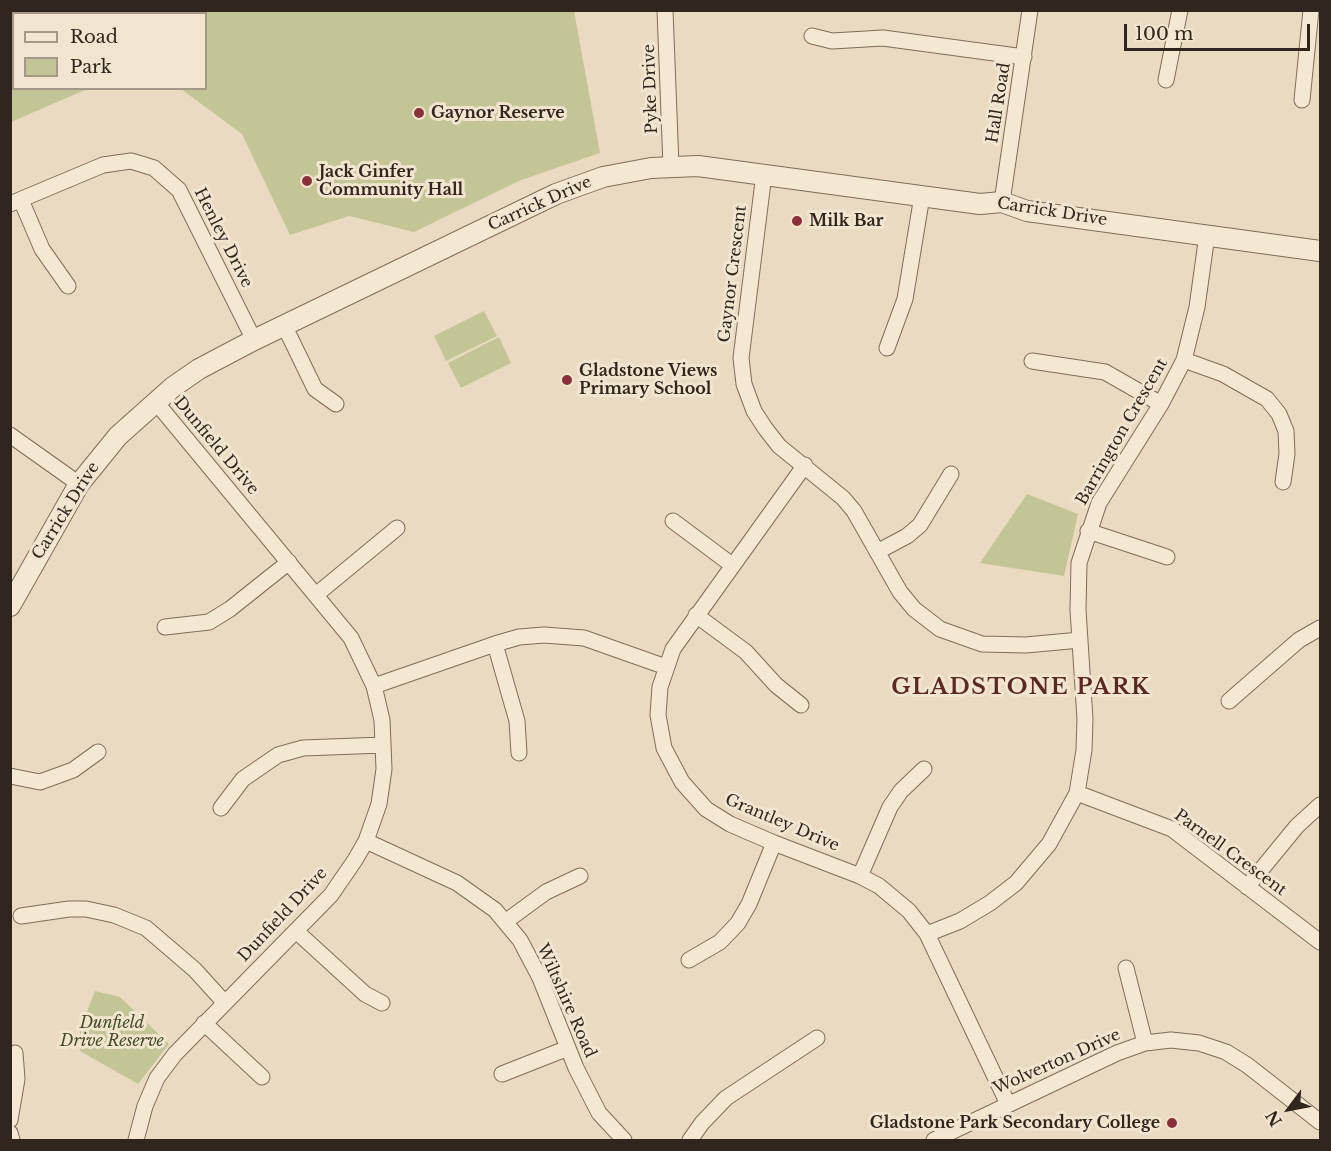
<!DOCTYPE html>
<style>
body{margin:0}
#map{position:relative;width:1331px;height:1151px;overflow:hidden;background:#e9dac1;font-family:"Libre Baskerville",serif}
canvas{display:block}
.frame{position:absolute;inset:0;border:12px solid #31261d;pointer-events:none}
.legend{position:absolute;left:12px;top:12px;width:195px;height:78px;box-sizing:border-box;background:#f1e5d0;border:2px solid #a49988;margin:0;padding:8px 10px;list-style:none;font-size:18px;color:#31261d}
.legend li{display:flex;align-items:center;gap:12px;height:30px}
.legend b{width:30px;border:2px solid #a49988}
.north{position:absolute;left:1259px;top:1079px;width:60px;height:60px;-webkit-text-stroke:4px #f1e5d0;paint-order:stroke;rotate:238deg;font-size:16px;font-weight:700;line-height:24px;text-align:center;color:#31261d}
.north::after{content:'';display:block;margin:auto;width:21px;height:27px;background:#31261d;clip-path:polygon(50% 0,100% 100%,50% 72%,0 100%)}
.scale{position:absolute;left:1124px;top:24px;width:186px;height:27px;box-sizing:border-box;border:3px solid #31261d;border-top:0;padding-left:8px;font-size:18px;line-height:21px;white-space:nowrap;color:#31261d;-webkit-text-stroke:4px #f1e5d0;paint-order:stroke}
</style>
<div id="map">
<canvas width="1331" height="1151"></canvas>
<div class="frame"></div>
<ul class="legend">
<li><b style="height:8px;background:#f5e8d3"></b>Road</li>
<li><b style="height:16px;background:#c3c596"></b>Park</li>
</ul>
<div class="north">N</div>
<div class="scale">100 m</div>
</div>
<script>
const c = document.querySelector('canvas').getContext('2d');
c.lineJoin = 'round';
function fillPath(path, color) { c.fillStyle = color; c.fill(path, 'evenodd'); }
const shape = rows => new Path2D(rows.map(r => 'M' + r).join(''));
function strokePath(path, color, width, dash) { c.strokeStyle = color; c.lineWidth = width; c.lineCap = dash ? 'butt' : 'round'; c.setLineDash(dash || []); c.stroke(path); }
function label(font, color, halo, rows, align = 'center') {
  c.font = font + ' "Libre Baskerville",serif'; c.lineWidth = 6; c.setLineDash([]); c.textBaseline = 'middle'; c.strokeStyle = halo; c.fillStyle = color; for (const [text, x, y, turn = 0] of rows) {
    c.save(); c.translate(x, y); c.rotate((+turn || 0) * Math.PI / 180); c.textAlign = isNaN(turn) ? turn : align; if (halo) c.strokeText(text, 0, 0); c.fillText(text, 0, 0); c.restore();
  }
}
const green = shape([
 [10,11,574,11,600,153,521,180,414,232,349,216,290,235,242,134,181,89,206,88,206,14,14,14,14,88,87,89,11,122],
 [484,311,497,336,446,361,434,336],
 [499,337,511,363,461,388,448,363],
 [1027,494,1078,514,1064,576,980,563],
 [95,991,120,997,169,1044,138,1084,80,1051,80,1029]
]);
const minor = shape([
 [665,10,671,166],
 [812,36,832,41,883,38,1024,57],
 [1166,80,1180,10],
 [1302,100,1311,10],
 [764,174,741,358,744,384,754,411,765,428,779,446,843,498,854,511,900,592,914,609,940,629,982,644,1026,645,1080,640],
 [21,200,42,249,68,286],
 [1002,202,1030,10],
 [10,204,103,165,131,161,154,168,179,190,254,340],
 [284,325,315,389,336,404],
 [887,348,905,299,922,196],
 [1184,360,1223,374,1267,399,1279,414,1286,431,1287,454,1283,482],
 [1032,361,1105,372,1161,404],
 [10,435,79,484],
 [805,465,673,649,660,687,658,715,664,748,682,782,706,809,730,824,774,843,860,876,879,886,909,911,927,934,1008,1104],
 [673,521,732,565],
 [1088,531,1167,557],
 [877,552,907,536,920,525,951,474],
 [317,594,397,528],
 [696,615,746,652,776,685,801,705],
 [165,627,209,622,230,609,289,562],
 [495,644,517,721,519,753],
 [374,686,495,644,519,637,544,635,584,638,666,667],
 [1229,701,1299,640,1320,628],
 [10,776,40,782,73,770,98,752],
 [1077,793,1172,829,1320,942],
 [221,808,243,779,278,755,303,748,383,745],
 [366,841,457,883,495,910,520,940,540,978,576,1068,599,1113,624,1140],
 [860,876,890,807,901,791,924,769],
 [1247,887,1297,826,1320,805],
 [21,916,69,909,86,909,114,915,146,928,195,970,224,1002],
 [505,922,546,892,580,876],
 [296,931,365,994,382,1003],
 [927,934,960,921,990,903,1016,883,1049,844,1077,793,1084,750,1085,719,1078,610,1079,563,1099,503,1161,404,1184,360,1197,307,1207,235],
 [689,960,720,942,738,923,749,904,774,843],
 [1126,968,1145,1043],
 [204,1023,262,1077],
 [502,1074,568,1048],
 [10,1120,17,1079,15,1053],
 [10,1133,12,1140],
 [136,1140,145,1106,157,1078,175,1054,331,895,355,860,366,841,379,804,384,769,382,720,374,686,351,638,155,401],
 [690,1140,702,1123,726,1098,817,1038],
 [934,1140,1117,1053,1145,1043,1171,1040,1199,1043,1226,1052,1247,1065,1320,1122]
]);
const tertiary = shape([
 [10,606,79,484,118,436,173,387,199,369,254,340,556,194,603,177,651,168,698,166,980,204,1002,202,1027,211,1320,251]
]);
const markers = [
 [419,113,6,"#893038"],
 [307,181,6,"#893038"],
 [797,221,6,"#893038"],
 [567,380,6,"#893038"],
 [1172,1123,6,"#893038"]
];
const streetNames = [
 ["Pyke Drive",651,89,-92],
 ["Hall Road",999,103,-81],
 ["Carrick Drive",540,204,-24],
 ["Carrick Drive",1052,212,9],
 ["Henley Drive",223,238,63],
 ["Gaynor Crescent",733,274,-83],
 ["Barrington Crescent",1122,432,-60],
 ["Dunfield Drive",216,446,50],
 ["Carrick Drive",66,511,-58],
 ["Grantley Drive",782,823,23],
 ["Parnell Crescent",1230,853,36],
 ["Dunfield Drive",283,915,-47],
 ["Wiltshire Road",566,1001,66],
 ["Wolverton Drive",1057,1062,-24]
];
const poiNames = [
 ["Gaynor Reserve",431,113],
 ["Jack Ginfer",319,172],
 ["Community Hall",319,190],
 ["Milk Bar",809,221],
 ["Gladstone Views",579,371],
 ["Primary School",579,389],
 ["Gladstone Park Secondary College",1160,1123,"right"]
];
const parkNames = [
 ["Dunfield",112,1023],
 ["Drive Reserve",112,1041]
];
const districtNames = [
 ["GLADSTONE PARK",1021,688]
];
fillPath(green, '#c3c596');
strokePath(minor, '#806c5a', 17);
strokePath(tertiary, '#806c5a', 22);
strokePath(minor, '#f5e8d3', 15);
strokePath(tertiary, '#f5e8d3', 20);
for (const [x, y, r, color] of markers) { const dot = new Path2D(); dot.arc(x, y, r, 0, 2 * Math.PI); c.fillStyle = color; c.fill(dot); strokePath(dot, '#f1e5d0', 2); }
label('16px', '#31261d', '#f1e5d0', streetNames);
label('bold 16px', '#31261d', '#f1e5d0', poiNames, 'left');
label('italic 16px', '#454c26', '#f1e5d0', parkNames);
c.letterSpacing = '1.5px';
label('bold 22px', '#5a2921', '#f1e5d0', districtNames);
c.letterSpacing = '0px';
</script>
